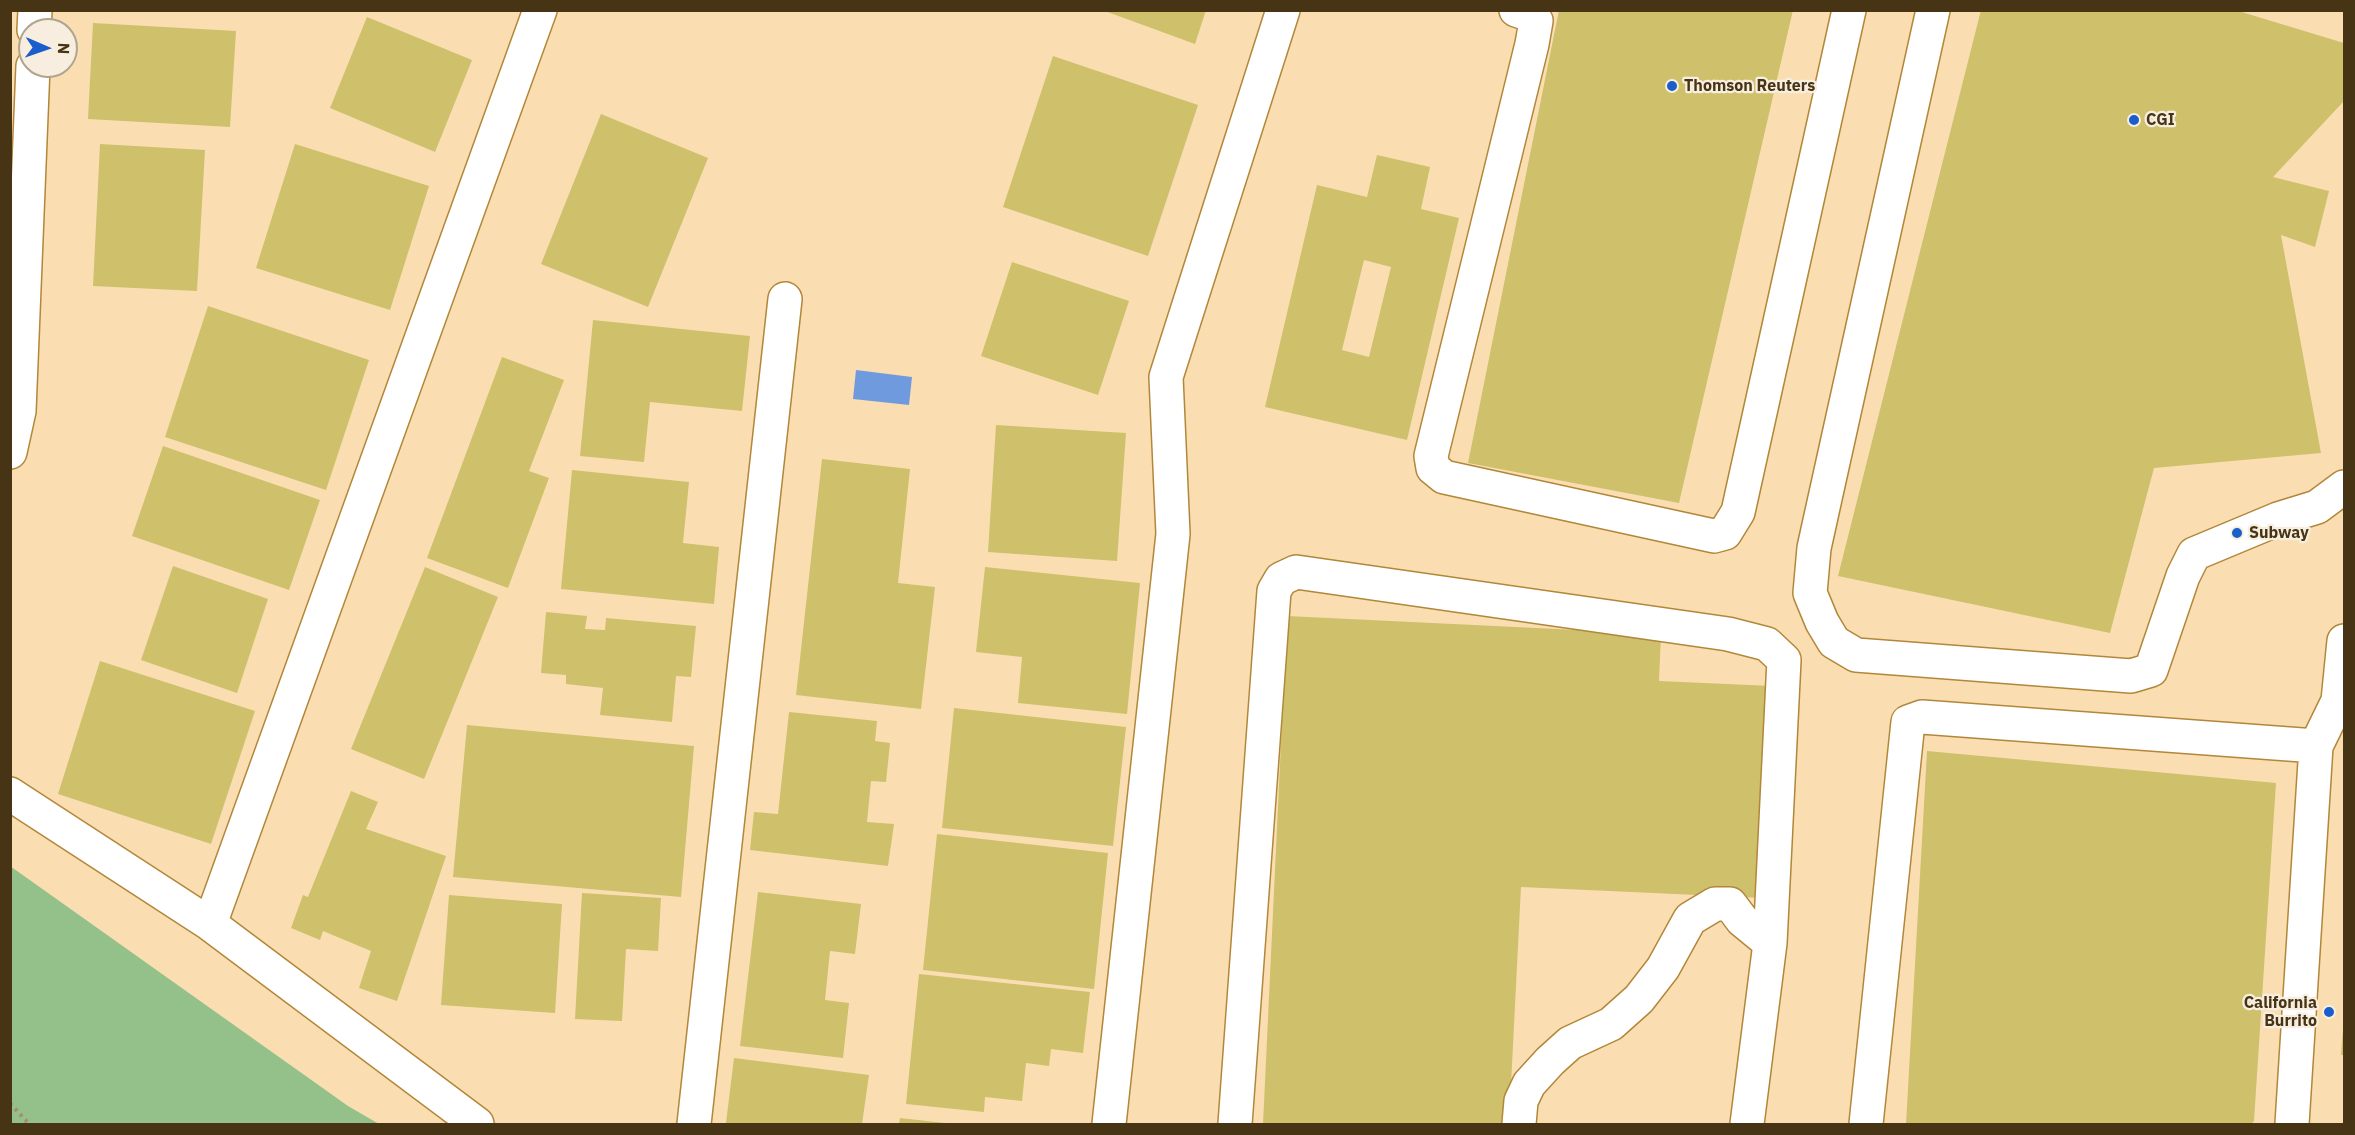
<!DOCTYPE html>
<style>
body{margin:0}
#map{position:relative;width:2355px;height:1135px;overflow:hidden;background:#fadeb2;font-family:"IBM Plex Sans",sans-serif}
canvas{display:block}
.frame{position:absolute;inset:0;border:12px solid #463414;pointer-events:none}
.north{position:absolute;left:18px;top:18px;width:60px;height:60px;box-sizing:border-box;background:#f7eee0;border:2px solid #b0a48e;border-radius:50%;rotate:92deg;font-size:16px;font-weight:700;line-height:24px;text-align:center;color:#463414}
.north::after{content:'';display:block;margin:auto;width:21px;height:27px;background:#195eca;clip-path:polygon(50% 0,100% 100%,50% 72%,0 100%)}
</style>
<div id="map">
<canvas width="2355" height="1135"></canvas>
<div class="frame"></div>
<div class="north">N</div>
</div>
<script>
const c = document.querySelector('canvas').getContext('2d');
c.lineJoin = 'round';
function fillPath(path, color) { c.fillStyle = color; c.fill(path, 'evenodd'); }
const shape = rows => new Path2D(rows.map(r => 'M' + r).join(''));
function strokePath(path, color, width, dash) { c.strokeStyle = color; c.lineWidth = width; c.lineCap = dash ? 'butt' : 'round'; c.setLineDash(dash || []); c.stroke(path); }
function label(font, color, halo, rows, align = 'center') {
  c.font = font + ' "IBM Plex Sans",sans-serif'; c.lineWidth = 4.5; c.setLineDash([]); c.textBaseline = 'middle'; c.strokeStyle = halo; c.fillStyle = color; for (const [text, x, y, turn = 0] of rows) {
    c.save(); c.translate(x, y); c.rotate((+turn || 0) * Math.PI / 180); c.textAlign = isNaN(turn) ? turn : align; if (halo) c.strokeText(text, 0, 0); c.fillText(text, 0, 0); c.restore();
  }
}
const green = shape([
 [10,866,348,1106,379,1124,11,1124]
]);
const water = shape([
 [856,370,912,377,909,405,853,399]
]);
const building = shape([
 [1102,10,1206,10,1195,44],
 [1559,10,1793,10,1679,503,1468,463],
 [1981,10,2235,10,2344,43,2344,101,2273,177,2329,191,2315,247,2281,235,2321,453,2154,468,2110,633,1838,576],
 [367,17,472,60,435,152,330,108],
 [93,23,236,31,230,127,88,119],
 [1053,56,1198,105,1148,256,1003,207],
 [601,114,708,158,648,307,541,264],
 [100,144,205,150,197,291,93,286],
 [295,144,429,186,390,310,256,268],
 [1377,155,1430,167,1421,209,1459,218,1407,440,1265,407,1317,185,1367,197],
 [1364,260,1391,267,1369,357,1342,350],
 [1012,262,1129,301,1098,395,981,356],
 [208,306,369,360,326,490,165,437],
 [593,320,750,336,742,411,650,402,644,462,580,456],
 [502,357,564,380,529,471,549,478,508,588,427,558],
 [996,425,1126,433,1117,561,988,552],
 [163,446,320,500,289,590,132,536],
 [822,459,910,469,898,583,935,587,921,709,796,695],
 [572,470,689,482,683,543,719,547,714,604,561,589],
 [173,566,268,599,237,693,141,660],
 [425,567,498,597,424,779,351,749],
 [985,567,1140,583,1127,714,1018,703,1022,657,976,652],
 [546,612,587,616,585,629,605,630,606,618,696,626,691,677,676,676,672,722,600,715,603,688,566,684,566,675,541,673],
 [1287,616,1661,634,1659,681,1772,686,1763,898,1521,887,1509,1124,1263,1124],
 [100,661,255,711,211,844,58,794],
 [954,708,1126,727,1113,846,942,828],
 [789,712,877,721,875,741,890,743,886,782,871,781,867,822,894,824,888,866,750,850,754,812,778,814],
 [467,725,694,746,681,897,453,877],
 [1927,751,2276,783,2254,1121,2251,1124,1906,1124],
 [351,791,378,802,366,829,446,856,397,1001,359,988,371,951,323,931,320,940,291,928,303,895,308,897],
 [937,834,1108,853,1094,989,923,970],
 [758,892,861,904,855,954,830,951,825,1000,849,1003,843,1058,740,1046],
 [582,893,661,898,658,951,626,949,622,1021,575,1019],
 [449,895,562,904,555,1013,441,1005],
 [919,974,1090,992,1083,1053,1051,1049,1049,1066,1026,1063,1022,1101,985,1097,984,1112,906,1104],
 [2343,1029,2344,1055,2341,1055],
 [734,1058,869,1075,862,1124,726,1123],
 [900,1118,945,1123,945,1124,899,1124]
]);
const path = shape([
 [10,1103,29,1124]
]);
const minor = shape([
 [1516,10,1528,14,1536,21,1532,44,1431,456,1433,468,1444,477,1714,536,1725,533,1738,512,1849,10],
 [1933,10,1814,548,1810,593,1822,622,1834,642,1856,655,2131,676,2151,670,2183,576,2194,554,2278,519,2317,507,2344,487],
 [34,30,35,10],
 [10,452,19,411,33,66],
 [2316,746,2338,701,2344,641],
 [10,794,210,924,477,1124],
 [210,924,540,10],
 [694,1124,785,299],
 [1109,1124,1173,534,1166,377,1283,10],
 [1235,1124,1274,591,1281,579,1296,572,1728,634,1767,644,1784,660,1770,943],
 [1519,1124,1521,1101,1529,1084,1550,1061,1570,1043,1611,1024,1639,999,1663,968,1690,919,1715,904,1730,904,1742,920,1770,943,1747,1124],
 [1866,1124,1908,722,1922,717,2316,746,2292,1124]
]);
const markers = [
 [1672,86,6,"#195eca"],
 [2134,120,6,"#195eca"],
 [2237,533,6,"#195eca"],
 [2329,1012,6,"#195eca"]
];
const poiNames = [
 ["Thomson Reuters",1684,86],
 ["CGI",2146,120],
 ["Subway",2249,533],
 ["California",2317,1003,"right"],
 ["Burrito",2317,1021,"right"]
];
fillPath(green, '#94c08a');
fillPath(water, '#709ade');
fillPath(building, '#cfc06b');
strokePath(minor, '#b28739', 36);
strokePath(path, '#a78f69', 4, [3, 4.5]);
strokePath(minor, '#fff', 33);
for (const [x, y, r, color] of markers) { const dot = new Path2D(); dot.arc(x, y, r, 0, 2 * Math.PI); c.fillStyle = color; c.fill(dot); strokePath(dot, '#f7eee0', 2); }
label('bold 16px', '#463414', '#f7eee0', poiNames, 'left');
</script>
